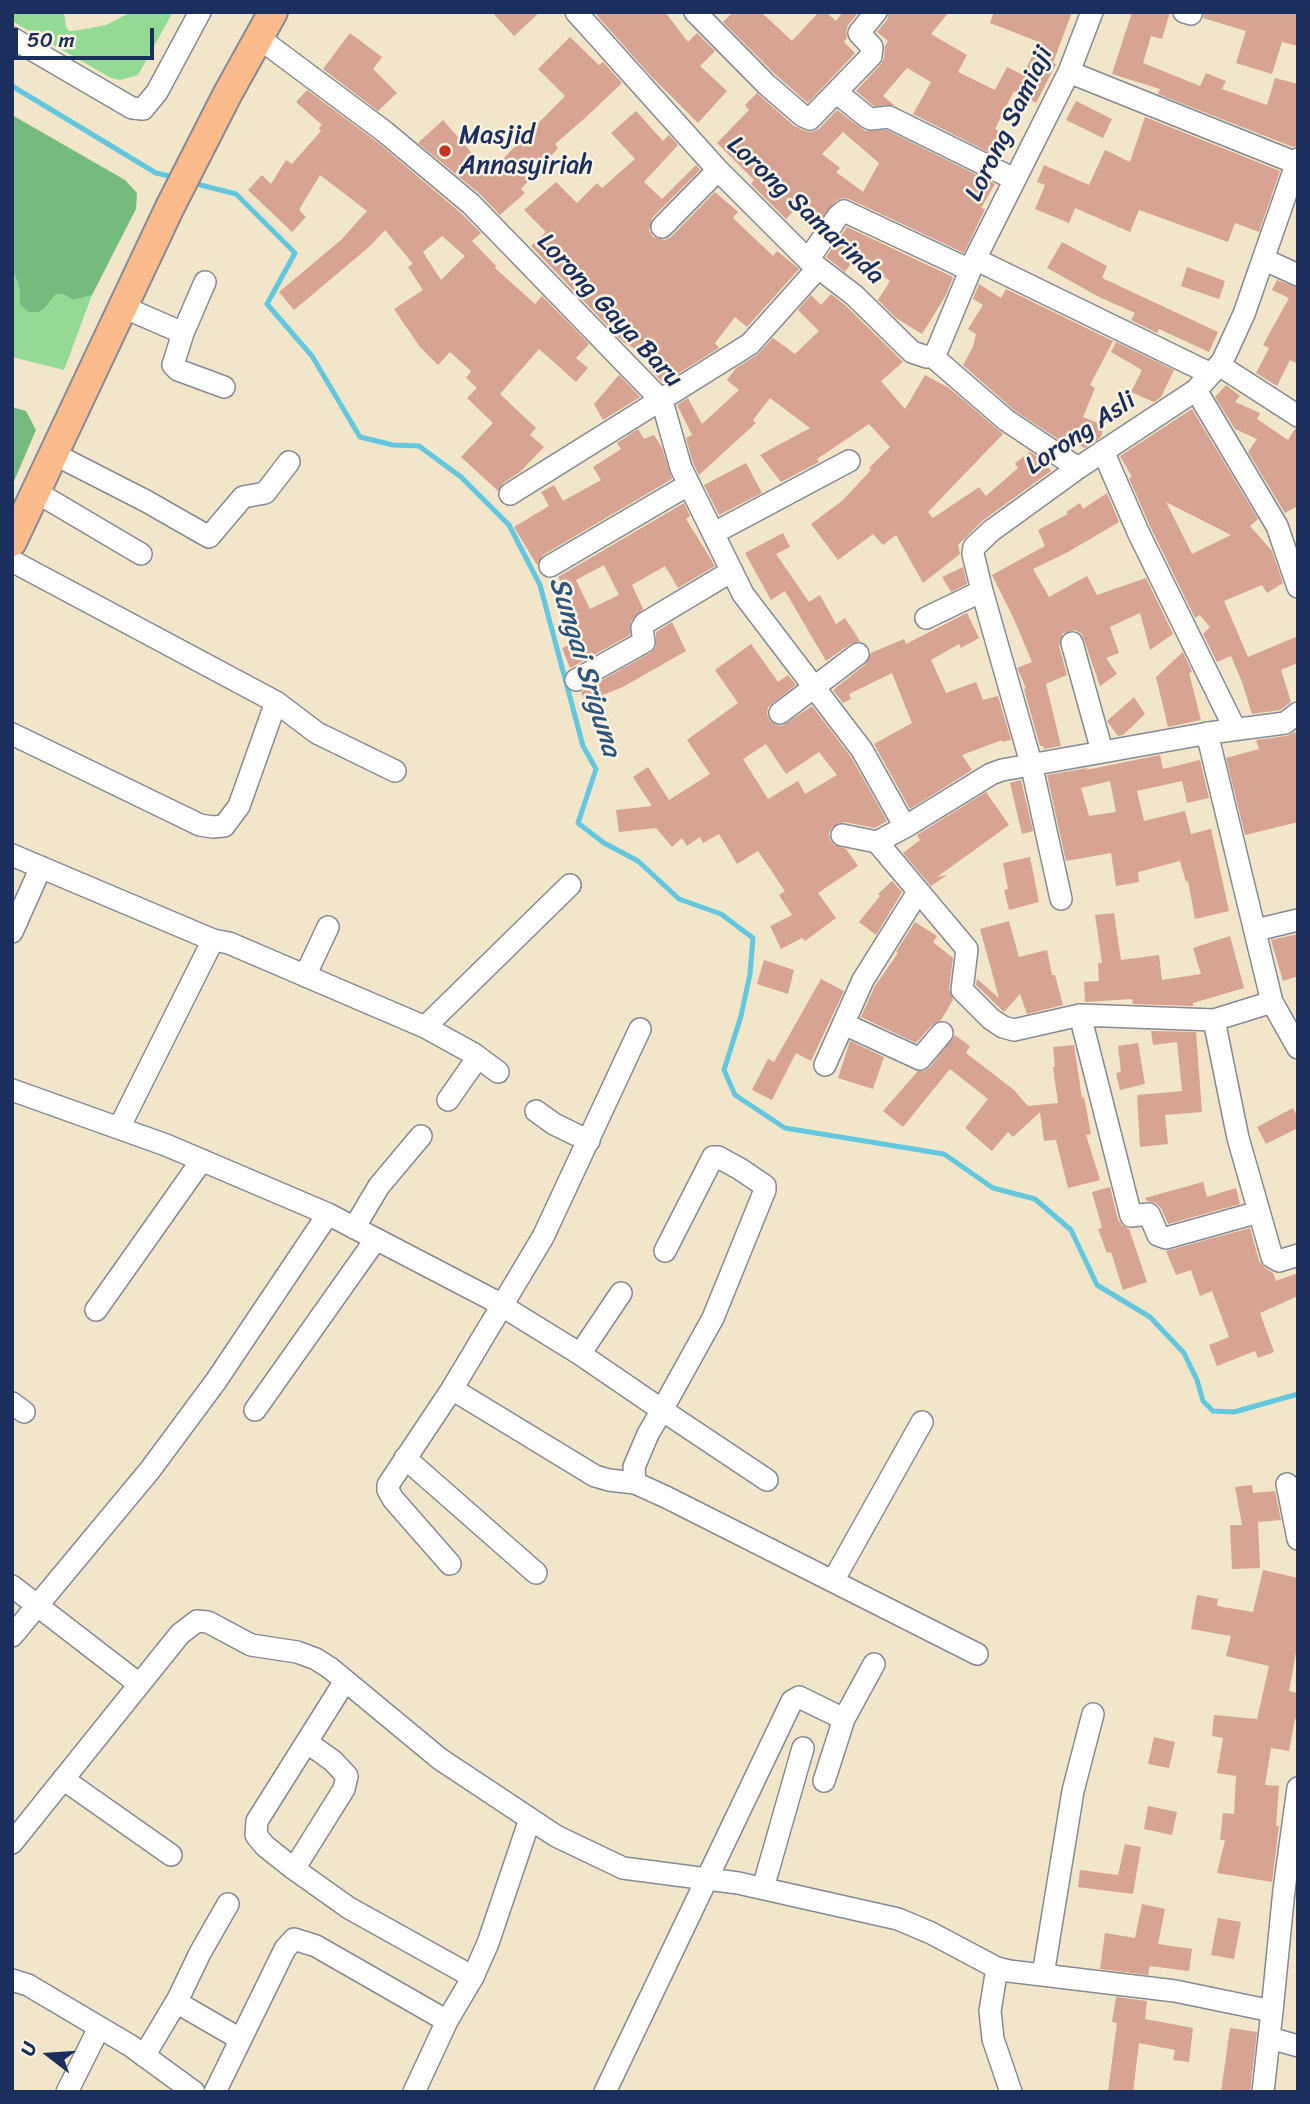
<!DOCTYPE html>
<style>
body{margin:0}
#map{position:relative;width:1310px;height:2104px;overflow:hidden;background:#f1e6c9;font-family:Sriracha,sans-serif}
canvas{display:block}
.frame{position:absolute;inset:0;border:14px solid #1b2f5e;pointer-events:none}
.north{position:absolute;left:14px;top:2020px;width:70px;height:70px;-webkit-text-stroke:5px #fcf5e5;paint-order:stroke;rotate:287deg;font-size:19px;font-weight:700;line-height:28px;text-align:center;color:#1b2f5e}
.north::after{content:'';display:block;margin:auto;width:24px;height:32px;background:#1b2f5e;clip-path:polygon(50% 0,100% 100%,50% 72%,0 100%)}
.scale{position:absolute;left:14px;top:28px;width:140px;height:32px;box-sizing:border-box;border:4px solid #1b2f5e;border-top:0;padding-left:9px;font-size:21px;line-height:24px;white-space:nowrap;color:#1b2f5e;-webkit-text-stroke:5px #fcf5e5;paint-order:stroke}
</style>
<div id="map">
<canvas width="1310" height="2104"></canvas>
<div class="frame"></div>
<div class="north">U</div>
<div class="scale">50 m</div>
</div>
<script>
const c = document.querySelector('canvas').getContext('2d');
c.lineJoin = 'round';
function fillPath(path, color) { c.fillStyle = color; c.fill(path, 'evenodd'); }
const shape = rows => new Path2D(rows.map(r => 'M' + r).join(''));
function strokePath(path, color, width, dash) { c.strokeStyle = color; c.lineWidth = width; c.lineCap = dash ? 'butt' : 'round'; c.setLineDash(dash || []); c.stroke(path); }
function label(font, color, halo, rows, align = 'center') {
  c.font = font + ' Sriracha,sans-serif'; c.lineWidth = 5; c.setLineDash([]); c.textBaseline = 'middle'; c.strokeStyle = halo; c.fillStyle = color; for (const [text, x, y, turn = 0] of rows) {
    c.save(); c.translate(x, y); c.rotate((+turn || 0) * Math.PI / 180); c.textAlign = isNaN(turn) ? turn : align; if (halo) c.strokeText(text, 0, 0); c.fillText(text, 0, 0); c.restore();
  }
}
const green = shape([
 [12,12,64,12,66,27,69,31,74,31,106,25,131,12,173,12,138,75,120,80,111,78,12,21],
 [12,269,19,285,19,295,46,308,56,294,65,295,73,300,92,295,64,370,12,357]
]);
const forest = shape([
 [12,115,125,180,137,193,136,209,92,295,73,300,65,295,56,294,46,307,38,312,29,312,20,305,19,285,12,269],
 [12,407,26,411,36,430,12,486]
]);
const stream = shape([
 [12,86,156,173,177,178],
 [193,183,236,194,295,253,267,304,312,356,360,437,393,445,419,446,461,477,509,525,540,585,583,746,596,769,578,823,604,843,638,861,679,899,721,914,753,938,750,974,741,1016,724,1070,735,1095,785,1128,944,1154,993,1188,1035,1199,1071,1230,1097,1285,1150,1317,1184,1353,1197,1380,1203,1401,1213,1411,1234,1412,1298,1394]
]);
const building = shape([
 [492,12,540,12,514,36],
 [594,12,665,12,688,42,697,33,715,51,700,66,727,91,698,123,650,75],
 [733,12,761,12,792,41,819,12,826,12,836,21,843,12,859,12,848,25,846,31,847,38,844,42,855,53,808,103,776,75,723,22],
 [889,12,949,12,931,34,967,55,958,72,995,90,1007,67,1023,75,1039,42,990,23,994,12,1072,12,1053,63,1056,64,1036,103,1014,91,995,129,1002,133,990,153,913,114,931,82,907,68,883,96,894,105,874,106,856,91,880,65,884,58,885,46,888,41,877,32,887,20],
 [1132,12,1170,12,1162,39,1151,36,1143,63,1200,86,1206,73,1226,81,1222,89,1267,105,1275,78,1298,84,1298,146,1293,147,1158,94,1160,89,1112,74],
 [1204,12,1298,12,1298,46,1282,42,1272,74,1236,63,1246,31,1203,18],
 [350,33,382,57,373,69,397,93,378,111,323,69],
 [570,37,599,65,603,62,622,83,585,118,555,144,558,148,521,189,525,193,500,215,480,194,418,143,443,120,489,173,565,96,538,69],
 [307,90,377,142,462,214,481,233,472,241,496,266,495,268,535,304,542,296,589,344,576,358,588,368,576,382,539,349,500,394,536,428,530,435,544,447,520,472,503,483,498,491,461,457,493,423,467,398,477,388,466,378,471,371,450,352,438,365,420,347,394,309,423,290,408,267,413,264,385,230,369,247,294,310,279,292,341,240,367,211,320,175,299,210,306,217,292,232,248,190,262,175,271,184,286,160,292,164,321,131,319,128,322,125,296,102],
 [442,236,465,256,441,280,423,252],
 [757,93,794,126,805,131,812,132,819,129,837,110,865,131,887,130,995,184,981,208,985,209,964,253,849,199,842,198,836,201,820,220,800,204,786,219,751,184,754,180,717,143,749,110,745,105],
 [843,132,879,163,863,192,836,172,840,168,822,154],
 [1076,101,1112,119,1103,138,1066,120],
 [636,111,663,141,669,135,678,145,644,182,662,199,696,165,700,170,652,218,649,230,653,237,665,240,671,237,715,192,738,212,733,218,773,256,777,251,799,269,747,327,735,317,715,343,719,348,663,383,649,368,656,361,623,342,531,246,546,232,524,210,556,182,577,203,597,183,602,188,635,159,611,133],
 [1145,117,1280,171,1259,232,1235,223,1228,242,1139,210,1130,232,1075,208,1069,223,1035,209,1045,185,1037,182,1044,165,1089,185,1105,150,1130,162],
 [847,227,953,277,946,295,922,334,896,318,878,300,890,281,855,258,845,272,826,257],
 [1062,242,1107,266,1102,278,1218,332,1209,352,1159,329,1157,333,1131,320,1135,313,1099,297,1047,268],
 [1187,267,1225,281,1219,299,1181,286],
 [1277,280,1298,288,1298,364,1290,360,1277,386,1256,373,1269,348,1263,345,1289,298,1272,290],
 [979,284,1001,298,1006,289,1113,341,1090,385,1095,388,1083,417,1105,426,1100,438,1085,448,1065,439,1064,443,1014,410,963,365,973,347,976,334,968,329,983,305,973,299],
 [831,294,845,305,903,362,881,381,905,409,925,375,949,388,1003,434,928,512,933,518,979,487,986,496,1018,468,1015,463,1030,452,1044,461,1051,471,982,521,958,545,960,554,923,583,896,535,883,545,873,534,838,560,811,524,843,500,871,470,869,468,890,447,869,424,817,459,819,462,781,482,760,455,810,428,770,398,753,420,756,423,699,475,693,463,686,438,692,435,677,405,688,398,702,424,739,390,727,380,736,368,757,355,773,338,795,354,819,331,798,310,811,295,821,305],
 [1116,342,1174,370,1161,397,1154,402,1131,392,1142,370,1111,352],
 [619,375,640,397,603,420,594,404],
 [1226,385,1240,396,1235,402,1260,413,1257,419,1288,440,1295,429,1298,429,1298,506,1285,513,1248,452,1257,439,1235,429,1215,397],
 [1192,409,1258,519,1250,526,1272,551,1283,583,1267,593,1262,585,1224,601,1248,657,1298,636,1298,663,1281,670,1291,702,1280,710,1252,714,1242,682,1231,656,1217,662,1203,634,1210,627,1200,615,1195,618,1150,526,1129,478,1132,477,1120,456],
 [1166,502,1231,535,1192,554],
 [638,429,644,439,654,435,662,448,672,479,543,555,537,565,514,527,549,506,541,492,554,485,563,501,601,480,593,467,621,449,617,443],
 [746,463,762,493,719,515,704,485],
 [1107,493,1119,522,1068,552,1033,569,1049,597,1087,576,1097,595,1146,578,1173,634,1150,650,1140,613,1110,627,1119,653,1106,658,1117,674,1100,686,1082,634,1075,630,1063,633,1059,646,1067,675,1046,684,1061,746,1044,749,1043,746,1040,746,1024,689,1026,688,1017,668,1032,662,1013,617,992,575,1045,546,1038,530,1068,514,1066,512,1080,503,1083,509],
 [684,503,690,516,686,519,715,566,678,588,665,566,632,585,643,609,631,621,630,635,570,668,562,648,577,642,562,610,572,605,558,577],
 [604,565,619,595,590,609,576,580],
 [783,533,790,547,776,554,809,602,820,595,836,624,845,618,860,641,850,644,826,661,785,591,771,600,745,553],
 [963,567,967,584,951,592,942,577],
 [967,613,979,638,961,648,959,644,931,660,946,693,976,682,983,700,998,696,1011,740,1002,742,1002,740,962,755,972,770,910,809,874,744,912,723,892,673,849,694,851,699,843,703,833,690,866,664,871,653,904,639,906,644],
 [672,622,686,651,623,687,585,702,581,692,650,653,656,647,656,632],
 [751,644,778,682,788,675,796,685,768,707,767,714,770,721,776,725,782,726,812,706,851,757,887,821,875,828,844,822,832,827,829,833,830,840,834,845,846,849,858,866,818,893,836,918,805,941,802,938,781,949,770,926,792,915,779,895,785,891,758,851,737,864,719,834,703,843,700,837,687,846,682,838,672,847,656,828,619,832,616,810,652,806,633,777,648,767,669,800,710,774,687,740,738,703,715,670],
 [766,744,786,774,819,752,837,775,805,794,798,781,768,799,743,759],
 [1183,652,1192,672,1189,673,1201,720,1168,727,1156,677],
 [1134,697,1145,714,1123,735,1118,736,1107,721],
 [1295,732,1298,742,1298,822,1245,835,1226,758,1259,749,1256,740,1287,736],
 [1160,755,1163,769,1200,760,1209,798,1187,803,1182,781,1137,791,1144,821,1185,811,1191,834,1211,829,1229,911,1195,919,1188,881,1186,882,1180,861,1138,872,1139,882,1116,886,1111,853,1066,861,1047,775,1088,768,1086,770],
 [1110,781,1116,812,1089,816,1081,788],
 [1021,780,1033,831,1022,834,1010,783],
 [986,792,1009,825,937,877,947,875,931,886,903,853,920,840,917,835],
 [1030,857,1039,902,1009,910,1004,890,1008,889,1003,863],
 [892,881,902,892,876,935,859,922,880,896,878,894],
 [1114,913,1121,960,1159,955,1162,980,1201,974,1193,948,1230,936,1244,988,1193,1003,1193,1006,1133,1004,1132,999,1085,1002,1084,982,1099,981,1098,963,1102,963,1095,915],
 [1009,921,1019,957,1047,950,1052,975,1055,975,1063,1005,1027,1014,1020,994,1004,1012,976,985,977,979,999,998,980,929],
 [915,922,937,936,933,942,953,958,949,989,953,1000,941,1020,932,1025,916,1043,861,1017,875,986,898,953,896,952],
 [1298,934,1298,976,1283,981,1271,940],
 [764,960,794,970,788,994,757,984],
 [821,979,844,991,811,1061,796,1053,772,1100,752,1090,768,1059,774,1062],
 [1151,1031,1196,1032,1202,1112,1165,1115,1168,1144,1140,1147,1137,1095,1182,1091,1177,1042,1153,1045],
 [955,1035,970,1046,966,1053,1014,1090,1028,1106,1058,1103,1053,1067,1055,1067,1053,1047,1074,1045,1082,1098,1084,1097,1091,1134,1086,1135,1100,1180,1068,1188,1056,1140,1044,1141,1040,1112,1013,1137,1008,1132,992,1151,965,1128,988,1099,950,1069,903,1127,883,1111,918,1071,924,1071,930,1067],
 [850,1041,884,1057,873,1089,838,1078],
 [1138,1043,1145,1084,1120,1090,1116,1073,1121,1072,1118,1046],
 [1293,1108,1298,1118,1298,1128,1266,1144,1257,1127],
 [1203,1182,1207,1197,1236,1188,1240,1204,1168,1224,1161,1208,1156,1203,1147,1201,1145,1198],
 [1110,1187,1118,1220,1122,1225,1129,1229,1147,1282,1123,1290,1111,1252,1107,1253,1098,1229,1102,1228,1092,1192],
 [1250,1228,1259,1261,1265,1268,1273,1273,1276,1281,1298,1273,1298,1296,1260,1313,1274,1352,1258,1358,1255,1351,1217,1366,1209,1345,1229,1337,1212,1291,1200,1296,1191,1270,1176,1275,1166,1251],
 [1252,1485,1253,1493,1275,1491,1281,1520,1258,1522,1260,1568,1232,1569,1230,1525,1242,1525,1235,1487],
 [1263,1570,1298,1578,1298,1642,1289,1691,1298,1693,1298,1719,1295,1719,1289,1751,1271,1748,1265,1785,1279,1786,1276,1826,1279,1826,1272,1882,1217,1873,1225,1840,1220,1840,1223,1813,1234,1814,1236,1776,1217,1773,1223,1738,1212,1736,1214,1715,1257,1719,1269,1666,1226,1656,1231,1636,1191,1629,1197,1595,1218,1599,1217,1606,1253,1612],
 [1154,1737,1175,1742,1169,1768,1148,1764],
 [1148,1806,1177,1812,1172,1835,1144,1829],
 [1125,1844,1141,1847,1133,1894,1078,1887,1080,1870,1118,1875],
 [1142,1904,1165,1909,1158,1944,1192,1949,1189,1971,1150,1966,1148,1975,1100,1969,1105,1933,1135,1938],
 [1218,1918,1241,1922,1234,1959,1211,1955],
 [1116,1997,1147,2001,1145,2019,1193,2028,1189,2062,1173,2060,1175,2050,1139,2043,1133,2092,1108,2092,1117,2023,1112,2022],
 [1230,2028,1257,2032,1250,2092,1221,2092]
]);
const minor = shape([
 [576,12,718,170,808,260,854,295,912,352,927,357,935,354,938,348,975,259,1069,72,1092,12],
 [695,12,767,85,803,116,810,119,871,56,872,47,859,33,876,12],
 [1184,12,1191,14],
 [12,38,132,108,143,109,157,92,200,12],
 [259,38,385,132,471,204,662,401,681,468,743,594,862,750,905,827,877,842,967,949,962,990,991,1019,1003,1027,1014,1030,1080,1015,1214,1020,1272,1002,1207,733],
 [1069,72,1296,163],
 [836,92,867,117,871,119,889,117,1014,179],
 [662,227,718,170],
 [975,259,1211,374],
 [1263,259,1298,275],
 [808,260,838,216,844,211,970,270],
 [123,307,183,333,173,365,178,370,224,387],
 [183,333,205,282],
 [932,356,1006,420,1078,468],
 [1219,365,1298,416],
 [1196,390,1277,526,1298,587],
 [1103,451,1139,534,1235,729],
 [54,454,146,501,209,537,243,497,265,493,289,462],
 [36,492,141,554],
 [510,494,750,344,818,268],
 [714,533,849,461],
 [12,561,276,702],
 [550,566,688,485],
 [926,618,982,591],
 [1072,643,1102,751],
 [576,680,644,642,642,628,645,623,732,571],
 [780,713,858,654],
 [12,734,200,825,213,827,224,826,239,806,276,702,317,733,395,771],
 [905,827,991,774,1002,770,1209,733,1285,723,1298,713],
 [842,835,877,842],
 [12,855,213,940,229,943,425,1027,474,1054,498,1072],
 [1061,899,1031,763,982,591,973,554,974,547,991,531,1078,468,1196,390,1222,362,1244,314,1298,159],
 [1256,930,1298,920],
 [12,932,41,867],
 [305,976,328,927],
 [1272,1002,1298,1048],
 [1080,1015,1131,1216,1149,1214,1158,1235,1166,1238,1259,1212],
 [1214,1020,1238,1138,1272,1257,1279,1261,1298,1255],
 [844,1024,920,1059,942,1033],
 [425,1027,570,885],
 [825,1065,863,980,918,892],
 [12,1090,166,1145,328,1214,491,1299,580,1354,662,1410,648,1434,634,1467,635,1483,666,1497,977,1654],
 [448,1100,478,1057],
 [536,1111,554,1124,589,1141],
 [119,1128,213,940],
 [354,1228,379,1186,421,1136],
 [665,1251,713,1157,718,1157,740,1169,765,1186,765,1190,713,1318,662,1410,767,1480],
 [96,1310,202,1160],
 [580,1354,621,1293],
 [452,1389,595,1476,609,1480,635,1483],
 [12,1403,24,1412],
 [255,1410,376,1239],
 [405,1458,536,1573],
 [1287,1484,1298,1539],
 [450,1564,393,1499,388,1490,388,1485,452,1389,543,1237,640,1029],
 [833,1581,922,1422],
 [12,1586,139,1684],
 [12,1636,150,1470,216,1381,328,1214],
 [345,1681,257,1821,256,1835,265,1846,294,1869,349,1908,473,1977],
 [63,1779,171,1855],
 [824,1781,844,1719],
 [12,1843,180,1634,197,1621,208,1622,251,1645,297,1652,316,1659,330,1668,440,1759,556,1836,623,1868,738,1883,898,1919,931,1933,997,1968,1009,1971,1175,1991,1272,2011,1263,2092],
 [294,1869,344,1789,347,1776,333,1761,308,1743],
 [763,1888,803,1748],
 [228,1904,200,1953,178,1999,183,2006,240,2039],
 [997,1968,990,2011,993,2039,1011,2092],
 [1043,1975,1073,1791,1093,1714],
 [12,1980,28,1985,131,2046,194,2092],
 [1272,2011,1284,1890,1298,1788],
 [1270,2038,1298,2046],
 [144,2056,178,1999],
 [67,2092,99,2028],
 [215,2092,285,1949,294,1939,316,1946,447,2021],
 [414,2092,447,2021,473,1977,488,1943,530,1819],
 [605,2092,792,1701,799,1697,844,1719,874,1664]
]);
const major = shape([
 [12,542,170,207,227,95,273,12]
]);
const markers = [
 [445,151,7,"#c8321e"]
];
const streetNames = [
 ["Lorong Samiaji",1010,124,-64],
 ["Lorong Samarinda",805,211,43],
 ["Lorong Gaya Baru",609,311,47],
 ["Lorong Asli",1081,434,-34]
];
const poiNames = [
 ["Masjid",459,136],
 ["Annasyiriah",459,166]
];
const waterNames = [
 ["Sungai Sriguna",584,667,73]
];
fillPath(green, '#93db95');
fillPath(forest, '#76bb7e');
strokePath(stream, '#62c7df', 5);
fillPath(building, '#d7a392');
strokePath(minor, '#868a94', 24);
strokePath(major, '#868a94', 32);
strokePath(minor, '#fff', 21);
strokePath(major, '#fbbb8c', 28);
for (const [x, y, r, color] of markers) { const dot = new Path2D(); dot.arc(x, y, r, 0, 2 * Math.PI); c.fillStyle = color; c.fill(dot); strokePath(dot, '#fcf5e5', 2.5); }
label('26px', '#1b2f5e', '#fcf5e5', streetNames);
label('26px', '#1b2f5e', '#fcf5e5', poiNames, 'left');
label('italic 28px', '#2d557e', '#fcf5e5', waterNames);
</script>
